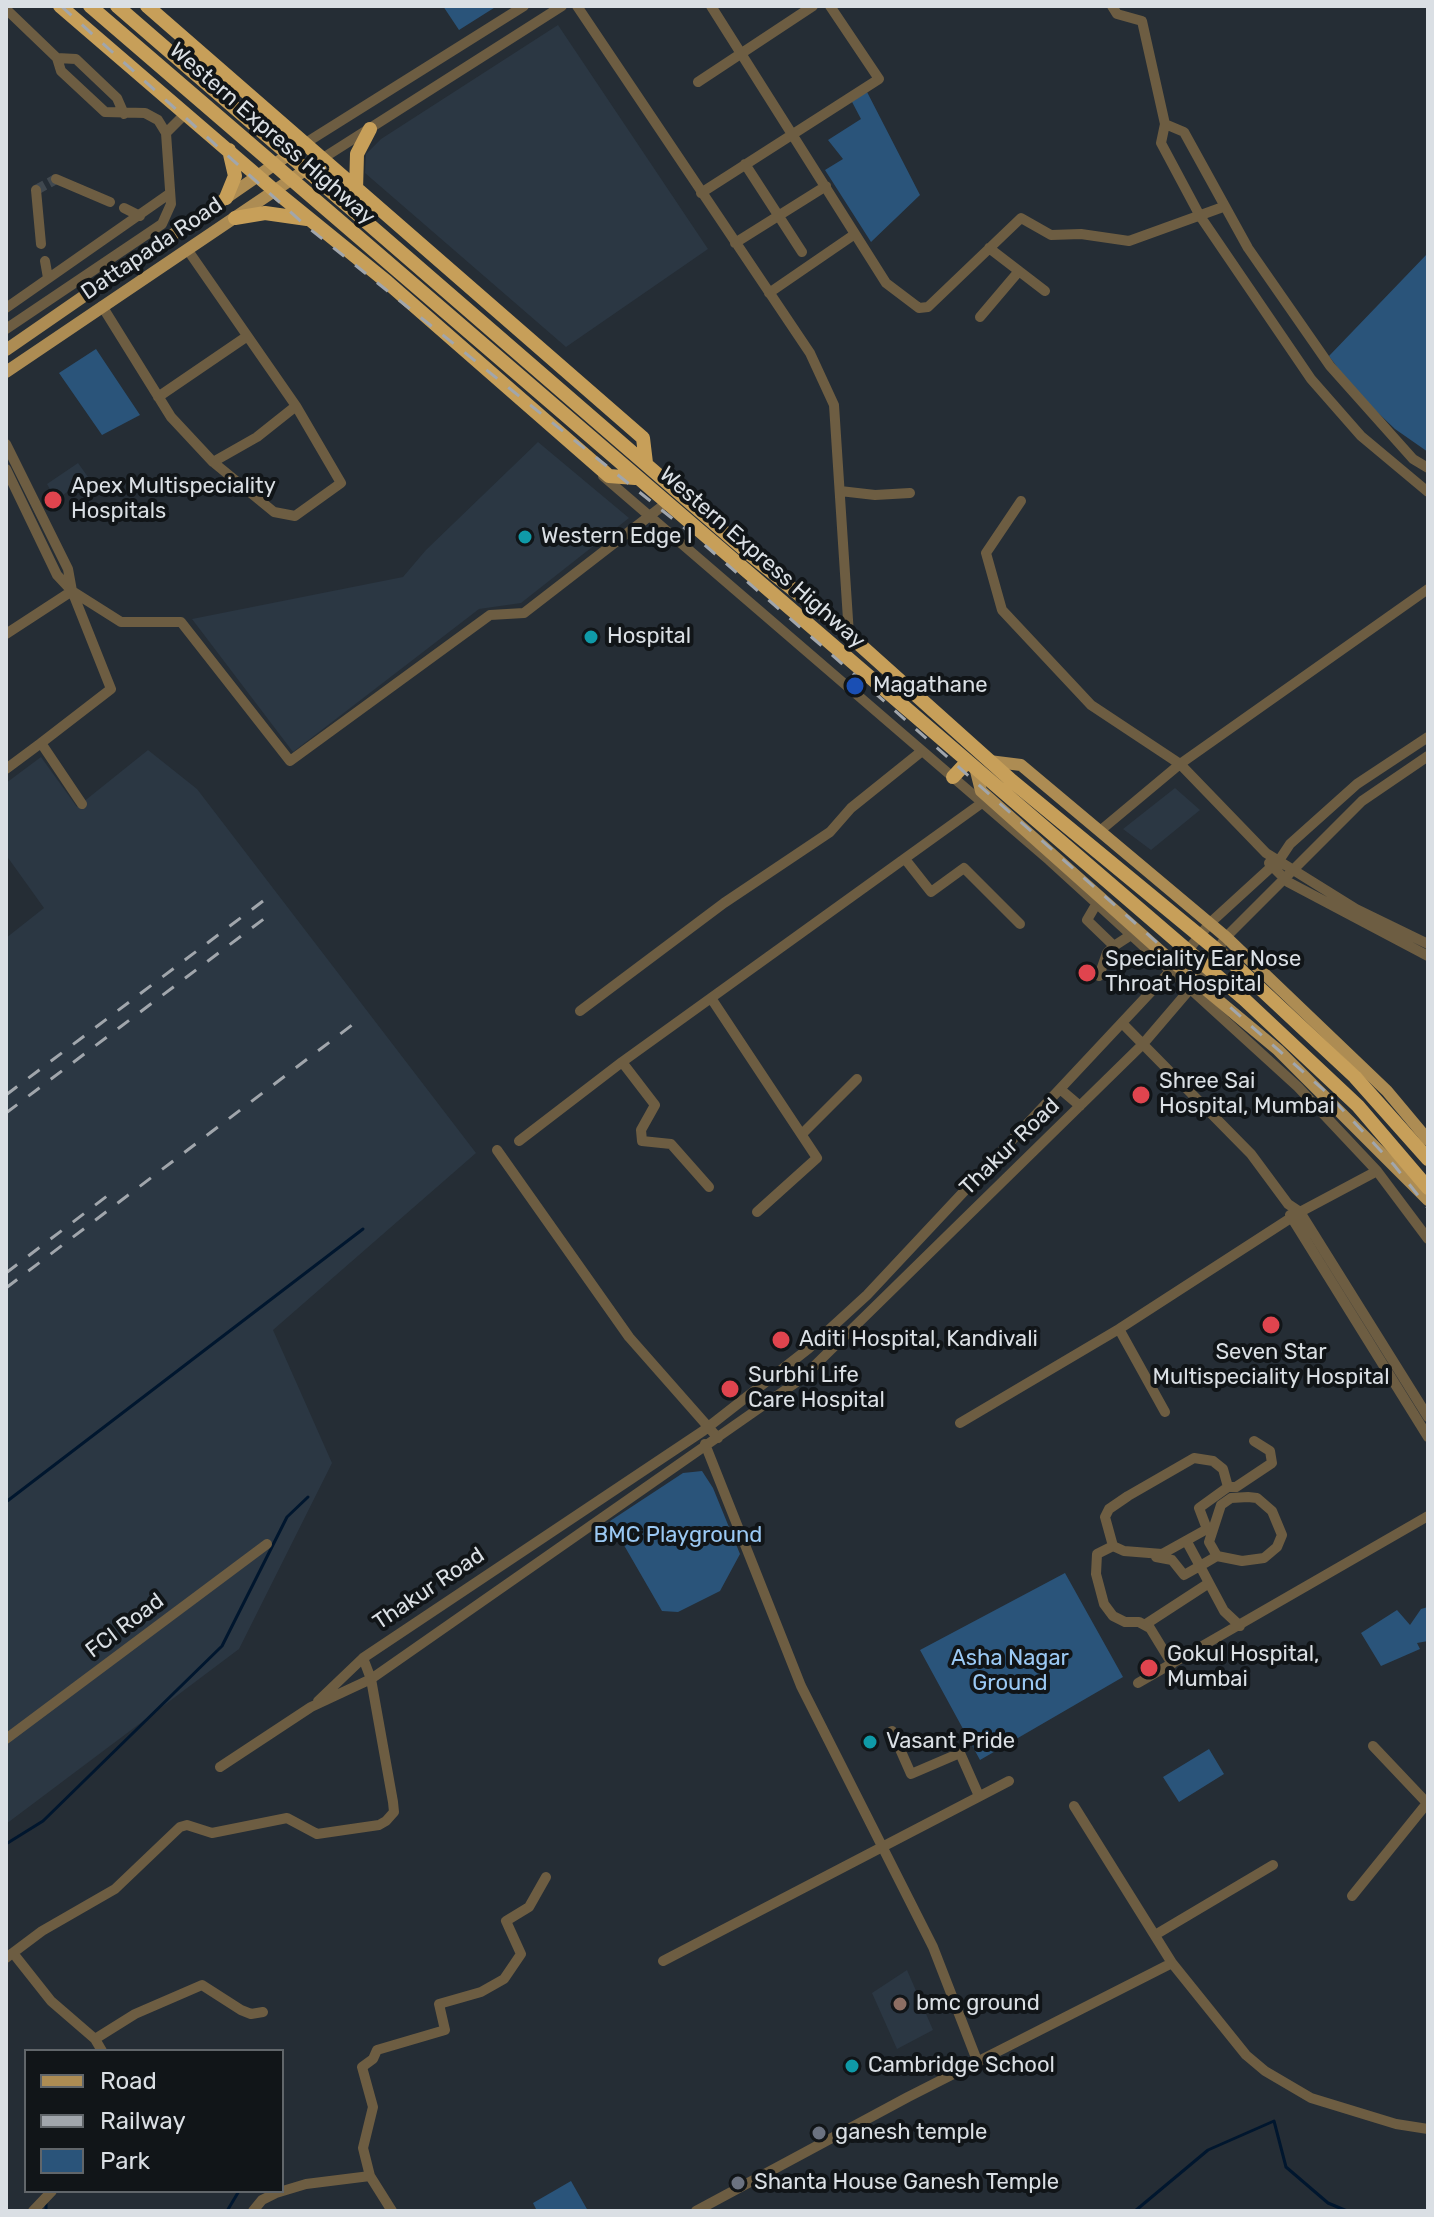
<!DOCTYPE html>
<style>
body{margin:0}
#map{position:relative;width:1434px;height:2217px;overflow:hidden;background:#252d35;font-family:Rubik,sans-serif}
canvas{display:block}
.frame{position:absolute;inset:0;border:8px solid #dadfe4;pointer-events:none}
.legend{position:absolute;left:24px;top:2049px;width:260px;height:144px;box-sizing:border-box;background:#111518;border:2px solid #61666a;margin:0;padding:10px 14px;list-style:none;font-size:24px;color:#dadfe4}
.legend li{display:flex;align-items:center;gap:16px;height:40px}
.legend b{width:40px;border:2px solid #61666a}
</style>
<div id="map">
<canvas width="1434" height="2217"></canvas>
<div class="frame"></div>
<ul class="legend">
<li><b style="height:10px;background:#ad8c53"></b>Road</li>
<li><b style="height:10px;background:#a1a6ac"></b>Railway</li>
<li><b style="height:22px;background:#2a547a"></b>Park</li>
</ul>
</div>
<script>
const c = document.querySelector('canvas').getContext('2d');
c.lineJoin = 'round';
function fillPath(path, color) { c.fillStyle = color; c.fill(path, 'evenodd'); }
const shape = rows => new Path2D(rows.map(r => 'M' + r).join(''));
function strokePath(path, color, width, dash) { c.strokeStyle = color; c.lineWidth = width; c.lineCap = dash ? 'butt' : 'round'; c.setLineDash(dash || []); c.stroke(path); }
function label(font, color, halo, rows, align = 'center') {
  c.font = font + ' Rubik,sans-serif'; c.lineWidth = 8; c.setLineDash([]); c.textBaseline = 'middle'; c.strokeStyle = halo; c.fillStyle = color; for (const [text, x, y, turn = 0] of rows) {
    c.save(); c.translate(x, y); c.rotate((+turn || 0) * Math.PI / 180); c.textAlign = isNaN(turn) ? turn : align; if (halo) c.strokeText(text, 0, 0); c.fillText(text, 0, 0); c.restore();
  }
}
const built = shape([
 [558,25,708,249,566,347,365,173,366,154,381,139],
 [538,442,629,518,521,603,479,609,293,752,192,619,403,577,426,550],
 [78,463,88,477,56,500,47,484],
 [148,750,197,789,476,1153,273,1330,332,1463,239,1649,6,1824,6,938,44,908,6,855,6,783,41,757,77,807],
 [1175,788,1200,810,1151,850,1123,829],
 [907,1970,933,2030,897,2049,872,1993]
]);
const green = shape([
 [443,6,497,6,459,30],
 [866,90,920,195,871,242,825,170,843,159,828,140,861,119,851,100],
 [1428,253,1428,452,1395,429,1354,390,1329,356],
 [96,349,140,415,102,435,59,373],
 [702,1471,713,1488,740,1554,720,1591,678,1612,662,1611,610,1521,683,1473],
 [1065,1573,1123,1677,980,1760,920,1650],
 [1428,1607,1428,1641,1417,1643,1420,1649,1381,1666,1361,1633,1397,1610,1410,1625,1421,1609],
 [1209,1749,1224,1774,1179,1802,1163,1777],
 [571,2181,588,2211,537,2211,533,2203]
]);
const stream = shape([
 [6,1502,363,1229],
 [6,1844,43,1821,222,1646,287,1517,308,1497],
 [46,2203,46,2211],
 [227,2211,239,2191],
 [1135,2211,1208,2150,1274,2121,1286,2167,1328,2203,1347,2211]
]);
const minorTunnel = shape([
 [36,190,56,179]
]);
const minor = shape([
 [577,6,810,353,834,405,849,635],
 [711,6,886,283,919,308,928,307,1021,218,1051,235,1081,234,1129,241,1223,207],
 [1112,6,1117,14,1142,21,1165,124,1161,143,1200,216,1311,379,1361,436,1428,492],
 [6,9,57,58,61,71,105,112,145,113,158,120,166,133,171,204,162,224,6,329],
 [57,58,76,59,117,98,124,114],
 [698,82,813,6],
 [1165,124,1184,132,1248,248,1330,366,1413,459,1428,468],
 [166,133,186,113],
 [304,144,524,6],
 [320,160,562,6],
 [745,164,802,252],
 [56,179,110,202],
 [36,190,41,244],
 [701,193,879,79,830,6],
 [124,208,140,216],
 [735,243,826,186],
 [989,248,1045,291],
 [45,261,48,278],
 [769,293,855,234],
 [102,306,171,417,213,462,257,437,296,406,187,249],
 [6,308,169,194],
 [980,317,1019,271],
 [158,397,246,337],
 [6,444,68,569,72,591,111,689,41,743,82,804],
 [213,462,274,512,295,516,341,483,296,406],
 [6,469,57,575,72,591,121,622,181,622,290,761,490,615,524,613,665,504],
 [603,476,1049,860,1298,1087,1377,1171,1428,1239],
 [840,491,875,495,910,493],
 [1021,501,986,553,1002,610,1091,705,1180,764,1266,853,1356,909,1428,944],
 [6,634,72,591],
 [6,769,41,743],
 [1101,830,1180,764,1428,589],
 [905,859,931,892,964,868,1020,924],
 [1269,863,1288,882,1428,956],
 [1097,903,1087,920,1114,946,1131,935],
 [1099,976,1107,953,1114,946],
 [711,998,817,1158,757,1212],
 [580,1011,724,903,830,832,851,808,922,751],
 [1122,1023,1251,1154,1288,1204,1300,1212,1428,1417],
 [622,1062,655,1105,641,1130,642,1141,671,1144,709,1187],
 [1060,1089,1080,1106],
 [803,1133,857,1079],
 [519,1141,622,1062,986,800],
 [497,1150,629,1337,718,1438],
 [1290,1215,1428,1437],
 [1119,1329,1165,1412],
 [960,1423,1119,1329,1300,1212,1377,1171],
 [705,1444,801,1686,933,1947,978,2063],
 [1228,1487,1236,1487,1272,1463,1270,1451,1254,1441],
 [1187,1542,1200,1566,1217,1556,1242,1561,1264,1558,1277,1547,1282,1535,1272,1511,1257,1498,1248,1497,1231,1498,1221,1505,1209,1542,1217,1556],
 [1113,1546,1105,1517,1109,1509,1128,1496,1194,1458,1213,1461,1223,1469,1228,1487,1199,1508,1207,1529,1162,1554,1124,1551,1113,1546,1097,1554,1096,1574,1104,1604,1113,1616,1125,1622,1139,1622,1150,1628,1172,1664],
 [1156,1557,1172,1560,1184,1575,1200,1566,1209,1583],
 [1146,1624,1209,1583,1224,1611,1240,1626],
 [1138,1683,1428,1516],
 [318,1701,363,1658,703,1431,808,1349,867,1295,1176,965,1210,923,1280,859,1290,844,1357,784,1428,737],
 [892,1731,911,1774,960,1753,979,1796],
 [6,1739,267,1544],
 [1373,1746,1427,1803],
 [220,1767,311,1707,371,1679,801,1379,1143,1044,1196,982,1226,937,1362,801,1428,756],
 [1074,1806,1172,1963,1246,2055,1265,2071,1311,2098,1396,2124,1428,2129],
 [1352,1896,1428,1802],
 [1155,1935,1273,1865],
 [13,1953,51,2001,95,2039,102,2051],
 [6,1958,42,1931,115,1889,180,1827,187,1825,212,1833,287,1818,317,1834,379,1825,386,1821,394,1812,393,1802,371,1679,363,1658],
 [663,1961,1009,1781],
 [95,2039,135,2014,202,1985,241,2010,251,2014,263,2012],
 [33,2211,52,2191],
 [253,2211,262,2200,276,2193,306,2184,370,2176],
 [392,2211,370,2176,363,2148,373,2107,362,2067,373,2059,377,2050,445,2030,439,2004,481,1992,504,1979,521,1954,506,1921,529,1907,546,1877],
 [696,2211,908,2097,1172,1963]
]);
const major = shape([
 [6,350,304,144],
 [6,372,320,160],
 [989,761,1021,765,1226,937,1387,1091,1428,1140],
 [976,771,981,791,1176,965,1278,1050,1428,1200]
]);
const highway = shape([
 [60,6,275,191,387,282,609,476,635,478],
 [90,6,1244,999,1358,1106,1428,1188],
 [117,6,746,551,849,635,1012,781,1235,965,1355,1077,1428,1159],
 [147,6,643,438,646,463],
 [356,190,357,154,370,129],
 [226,198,235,176,229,150],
 [235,218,265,213,307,219],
 [953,777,966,763]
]);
const rail = shape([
 [61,6,305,225,693,535,823,647,1327,1093,1394,1165,1428,1208],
 [6,1095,267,898],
 [6,1113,273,912],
 [6,1273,111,1193],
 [6,1288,356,1022]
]);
const markers = [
 [53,500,10,"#e0444e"],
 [525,537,8,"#0f9aa8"],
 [591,637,8,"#0f9aa8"],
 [855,686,10,"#1a4fb4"],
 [1087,973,10,"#e0444e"],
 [1141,1095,10,"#e0444e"],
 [1271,1325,10,"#e0444e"],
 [781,1340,10,"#e0444e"],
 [730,1389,10,"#e0444e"],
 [1149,1668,10,"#e0444e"],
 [870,1742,8,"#0f9aa8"],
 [900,2004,8,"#8d6e63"],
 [852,2066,8,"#0f9aa8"],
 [819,2133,8,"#6b7280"],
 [738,2183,8,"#6b7280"]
];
const streetNames = [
 ["Western Express Highway",272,134,41],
 ["Dattapada Road",152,249,-34],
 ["Western Express Highway",762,558,41],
 ["Thakur Road",1010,1147,-44],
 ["Thakur Road",429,1589,-34],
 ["FCI Road",125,1626,-37]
];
const poiNames = [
 ["Apex Multispeciality",71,487],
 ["Hospitals",71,512],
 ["Western Edge I",541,537],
 ["Hospital",607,637],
 ["Magathane",873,686],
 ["Speciality Ear Nose",1105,960],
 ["Throat Hospital",1105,985],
 ["Shree Sai",1159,1082],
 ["Hospital, Mumbai",1159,1107],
 ["Aditi Hospital, Kandivali",799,1340],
 ["Seven Star",1271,1353,"center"],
 ["Multispeciality Hospital",1271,1378,"center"],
 ["Surbhi Life",748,1376],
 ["Care Hospital",748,1401],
 ["Gokul Hospital,",1167,1655],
 ["Mumbai",1167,1680],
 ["Vasant Pride",886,1742],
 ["bmc ground",916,2004],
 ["Cambridge School",868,2066],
 ["ganesh temple",835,2133],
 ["Shanta House Ganesh Temple",754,2183]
];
const parkNames = [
 ["BMC Playground",678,1536],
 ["Asha Nagar",1010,1659],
 ["Ground",1010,1684]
];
fillPath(built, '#2b3743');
fillPath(green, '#2a547a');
strokePath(stream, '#00162e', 3);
strokePath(minorTunnel, '#40484f', 10, [10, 5]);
strokePath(minor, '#6d5d42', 10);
strokePath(major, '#ad8c53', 12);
strokePath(highway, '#c79f59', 14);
strokePath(rail, '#a1a6ac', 3, [14, 14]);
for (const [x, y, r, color] of markers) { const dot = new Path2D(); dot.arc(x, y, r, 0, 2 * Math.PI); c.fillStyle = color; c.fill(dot); strokePath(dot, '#111518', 3); }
label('22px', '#dadfe4', '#111518', streetNames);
label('22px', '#dadfe4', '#111518', poiNames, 'left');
label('22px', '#9bc9f4', '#111518', parkNames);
</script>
